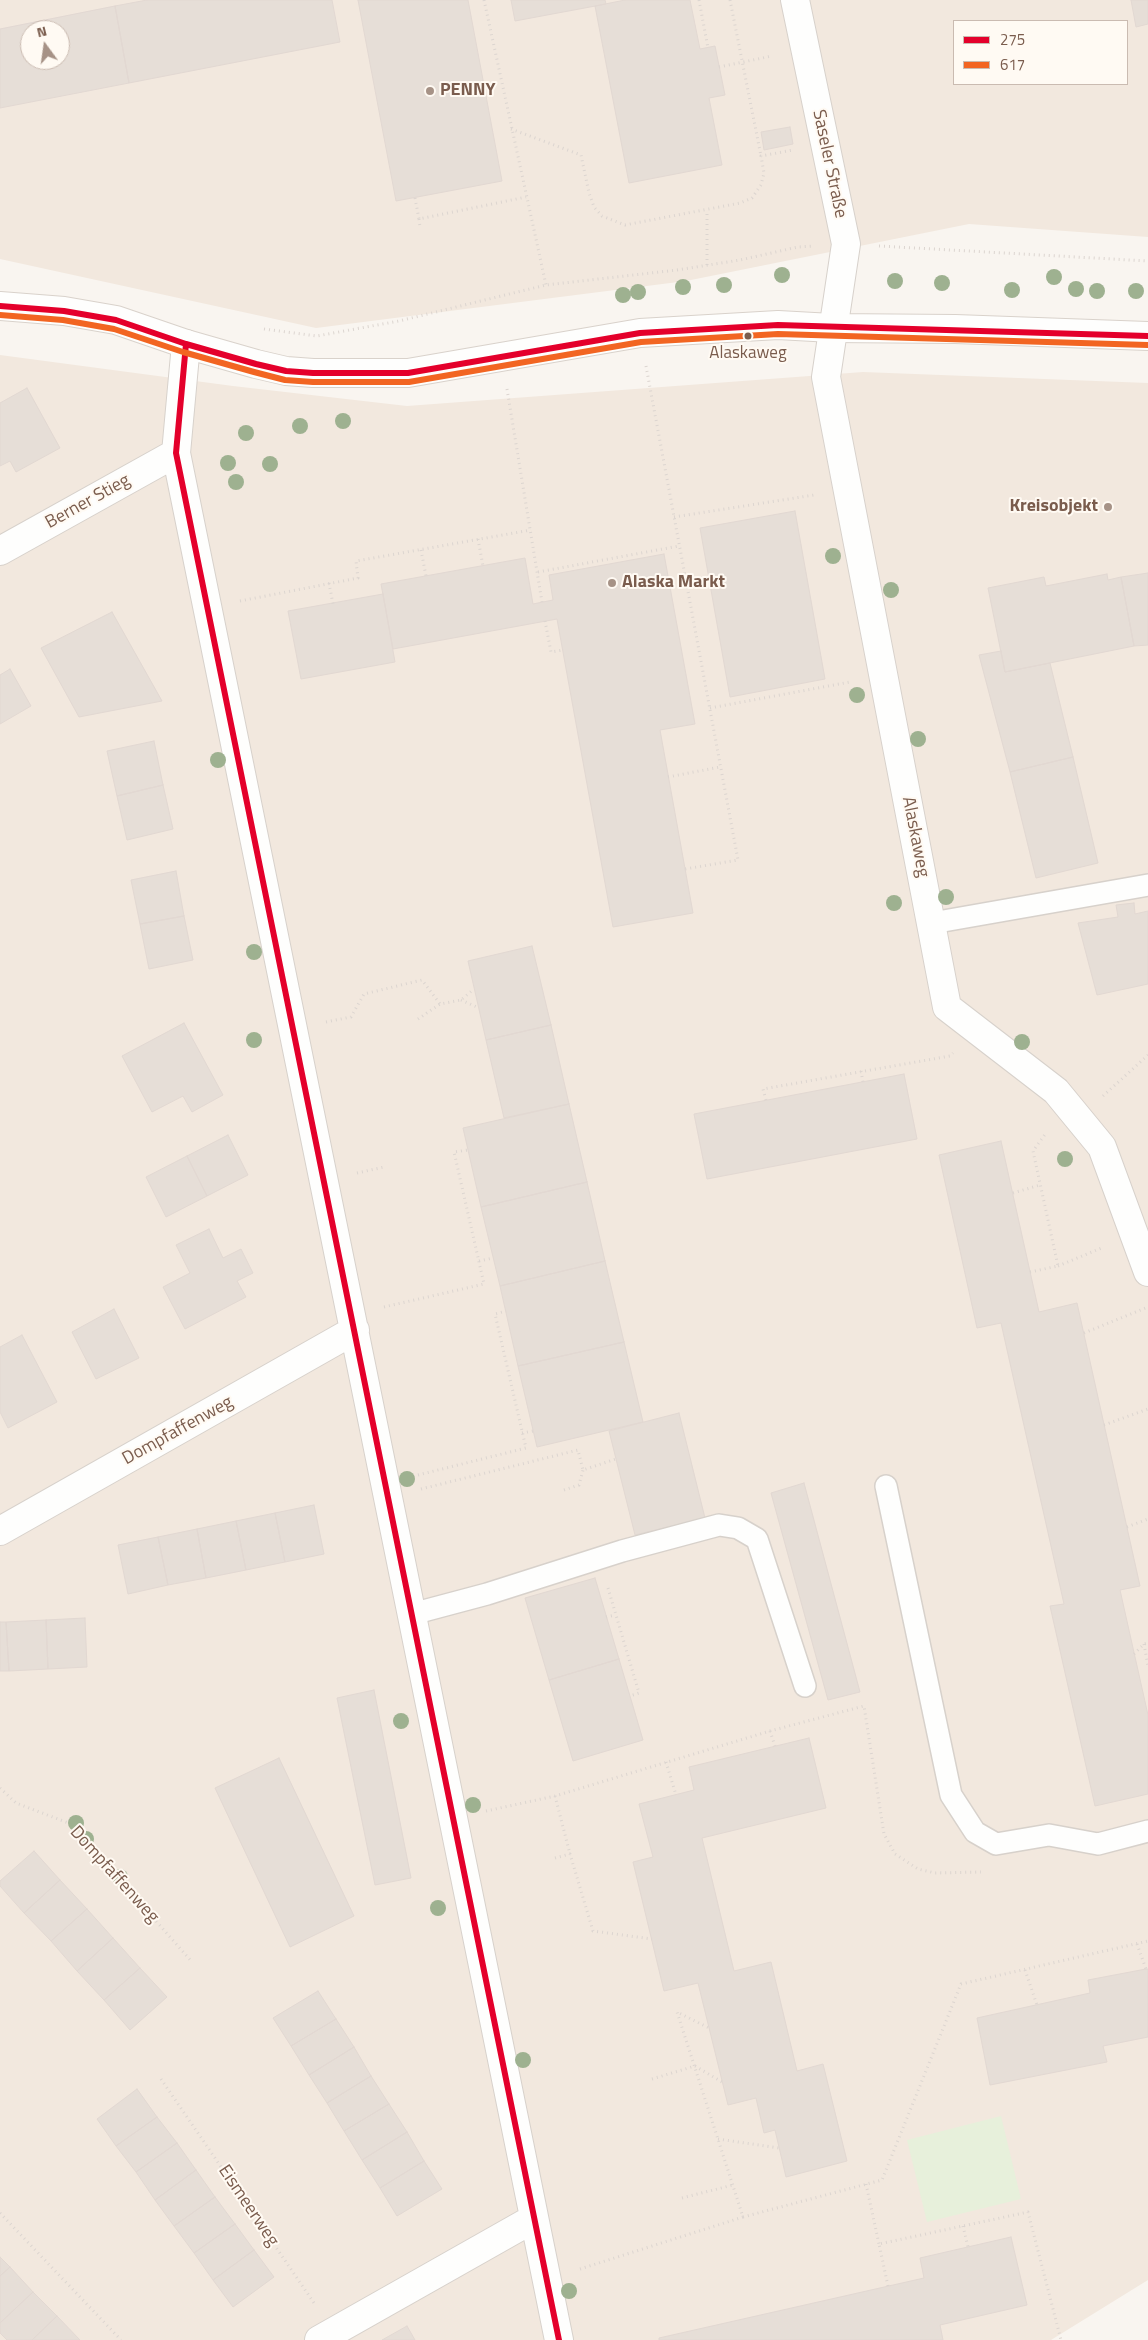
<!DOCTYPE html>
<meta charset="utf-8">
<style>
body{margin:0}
#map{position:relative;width:1148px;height:2340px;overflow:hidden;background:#f9f5f0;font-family:"Titillium Web",sans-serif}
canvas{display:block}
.legend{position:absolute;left:953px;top:20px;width:175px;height:65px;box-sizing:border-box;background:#fffaf3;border:1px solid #cabbb1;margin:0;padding:6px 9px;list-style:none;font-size:15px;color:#7a5c4d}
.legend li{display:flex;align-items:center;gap:10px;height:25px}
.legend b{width:25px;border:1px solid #cabbb1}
.north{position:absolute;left:20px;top:20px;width:50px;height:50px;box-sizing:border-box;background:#fffaf3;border:1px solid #cabbb1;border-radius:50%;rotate:346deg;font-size:14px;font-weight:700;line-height:20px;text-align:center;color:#7a5c4d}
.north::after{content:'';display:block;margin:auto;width:18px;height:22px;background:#a69286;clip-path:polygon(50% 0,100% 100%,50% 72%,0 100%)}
</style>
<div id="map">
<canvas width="1148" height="2340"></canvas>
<ul class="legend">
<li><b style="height:6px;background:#e4002b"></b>275</li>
<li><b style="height:6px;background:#f26522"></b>617</li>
</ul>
<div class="north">N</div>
</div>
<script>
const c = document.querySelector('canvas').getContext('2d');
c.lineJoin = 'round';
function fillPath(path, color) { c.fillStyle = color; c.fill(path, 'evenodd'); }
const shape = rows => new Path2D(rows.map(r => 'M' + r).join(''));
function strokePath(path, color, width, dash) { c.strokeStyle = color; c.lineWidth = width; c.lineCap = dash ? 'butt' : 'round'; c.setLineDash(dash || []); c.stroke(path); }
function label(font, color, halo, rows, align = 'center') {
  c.font = font + ' "Titillium Web",sans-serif'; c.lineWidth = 4; c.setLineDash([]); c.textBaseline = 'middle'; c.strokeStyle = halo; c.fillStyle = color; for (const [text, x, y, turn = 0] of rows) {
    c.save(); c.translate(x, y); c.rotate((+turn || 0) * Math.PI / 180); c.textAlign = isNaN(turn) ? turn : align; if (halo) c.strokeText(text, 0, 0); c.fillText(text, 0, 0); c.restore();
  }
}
const residential = shape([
 [0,0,1148,0,1148,237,969,224,686,281,316,328,0,259],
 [954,21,1127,21,1127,84,954,84],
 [30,30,60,30,60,60,30,60],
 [0,355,233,386,407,406,863,372,1148,383,1148,2280,1051,2340,0,2340]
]);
const green = shape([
 [1001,2116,1021,2199,927,2222,907,2140]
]);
const building = shape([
 [147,0,332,0,340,42,129,83,115,6,147,0],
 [358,0,468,0,502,181,396,201,358,0],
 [511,0,605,0,606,4,515,21,511,0],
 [625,0,690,0,700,49,715,46,725,95,709,98,722,165,629,183,595,6,625,0],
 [1131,0,1148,0,1148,24,1136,27,1131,0],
 [115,6,129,83,0,108,0,29,115,6],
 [30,30,60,30,60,60,30,60,30,30],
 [790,127,793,144,764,150,761,132,790,127],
 [27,388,60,448,16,472,10,461,0,466,0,403,27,388],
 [795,511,825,679,730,697,700,528,795,511],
 [664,554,695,724,660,730,693,913,613,927,557,619,393,649,381,584,525,558,533,604,553,600,549,575,664,554],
 [1148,573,1148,645,1134,646,1121,577,1148,573],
 [1107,574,1108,580,1121,577,1134,646,1005,672,988,588,1044,577,1046,586,1107,574],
 [383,594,395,662,301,679,288,611,383,594],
 [112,612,162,701,79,717,41,648,112,612],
 [1001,651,1005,672,1050,663,1073,757,1010,772,979,655,1001,651],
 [10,669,31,706,0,724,0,675,10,669],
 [154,741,163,785,117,796,107,751,154,741],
 [1073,757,1098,863,1036,878,1010,772,1073,757],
 [163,785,173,829,127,840,117,796,163,785],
 [176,871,184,916,140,924,131,880,176,871],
 [1134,903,1135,914,1148,911,1148,984,1097,995,1078,923,1118,917,1116,905,1134,903],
 [184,916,193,960,149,969,140,924,184,916],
 [532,946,551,1025,486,1040,468,961,532,946],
 [184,1023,223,1095,192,1112,183,1096,152,1112,122,1056,184,1023],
 [551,1025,569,1104,504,1118,486,1040,551,1025],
 [904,1074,917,1139,707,1179,694,1114,904,1074],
 [569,1104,587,1182,481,1207,463,1128,569,1104],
 [228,1135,248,1175,207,1196,187,1156,228,1135],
 [1001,1141,1039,1312,1077,1303,1140,1586,1120,1590,1148,1715,1148,1794,1095,1806,1050,1606,1064,1604,1001,1323,977,1328,939,1155,1001,1141],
 [187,1156,207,1196,166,1217,146,1177,187,1156],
 [587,1182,605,1261,500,1286,481,1207,587,1182],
 [209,1229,223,1258,241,1249,253,1273,237,1281,246,1297,185,1329,163,1287,190,1273,176,1245,209,1229],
 [605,1261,624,1342,518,1366,500,1286,605,1261],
 [114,1309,139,1358,96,1379,72,1332,114,1309],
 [22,1335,57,1402,8,1428,0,1412,0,1347,22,1335],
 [624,1342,643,1422,537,1447,518,1366,624,1342],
 [679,1413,705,1518,635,1535,609,1431,679,1413],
 [804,1483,860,1692,828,1700,771,1493,804,1483],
 [314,1505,324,1554,285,1562,275,1513,314,1505],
 [275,1513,285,1562,246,1570,236,1521,275,1513],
 [236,1521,246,1570,206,1578,197,1529,236,1521],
 [197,1529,206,1578,168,1585,158,1537,197,1529],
 [158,1537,168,1585,128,1594,118,1545,158,1537],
 [595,1578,619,1659,549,1680,525,1598,595,1578],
 [85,1618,87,1667,48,1669,46,1620,85,1618],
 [46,1620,48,1669,9,1671,6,1622,46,1620],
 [0,1622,6,1622,9,1671,0,1671,0,1622],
 [619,1659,643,1740,573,1761,549,1680,619,1659],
 [374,1690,411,1878,375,1885,337,1698,374,1690],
 [809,1738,826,1808,702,1838,734,1971,771,1962,797,2071,823,2064,847,2161,786,2177,775,2130,764,2133,756,2098,728,2105,698,1983,664,1991,633,1862,653,1857,639,1804,694,1790,689,1767,809,1738],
 [279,1758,354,1916,290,1947,215,1788,279,1758],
 [34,1851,60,1880,24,1913,0,1886,0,1881,34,1851],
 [60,1880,87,1909,51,1941,24,1913,60,1880],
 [87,1909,113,1938,77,1971,51,1941,87,1909],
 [113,1938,140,1968,104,2000,77,1971,113,1938],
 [140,1968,167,1997,130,2030,104,2000,140,1968],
 [1146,1969,1148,1969,1148,2037,1103,2046,1107,2062,990,2085,977,2018,1090,1993,1088,1980,1146,1969],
 [318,1991,336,2019,291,2046,273,2018,318,1991],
 [336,2019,354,2047,309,2075,291,2046,336,2019],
 [354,2047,371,2076,327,2103,309,2075,354,2047],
 [371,2076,389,2104,344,2131,327,2103,371,2076],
 [137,2089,157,2117,116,2146,97,2119,137,2089],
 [389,2104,407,2132,362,2160,344,2131,389,2104],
 [157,2117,177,2143,136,2172,116,2146,157,2117],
 [407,2132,424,2161,380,2188,362,2160,407,2132],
 [177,2143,196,2170,155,2200,136,2172,177,2143],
 [424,2161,442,2189,397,2216,380,2188,424,2161],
 [196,2170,215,2197,174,2226,155,2200,196,2170],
 [215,2197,235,2224,194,2253,174,2226,215,2197],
 [235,2224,254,2250,213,2280,194,2253,235,2224],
 [1011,2237,1027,2305,940,2325,943,2340,659,2340,659,2338,924,2278,920,2258,1011,2237],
 [254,2250,274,2277,233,2307,213,2280,254,2250],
 [0,2257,10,2267,0,2276,0,2257],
 [10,2267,33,2292,0,2323,0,2276,10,2267],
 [33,2292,57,2316,32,2340,7,2340,0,2333,0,2323,33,2292],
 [57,2316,80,2340,32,2340,57,2316],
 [407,2326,415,2340,382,2340,407,2326]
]);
const path = shape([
 [484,0,546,285],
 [699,0,708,48],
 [730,0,761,156],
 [719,67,772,56],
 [511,129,581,155,589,193,594,207,602,216,625,225,740,203,752,198,761,185,764,173,761,156,793,150],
 [415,198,419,219,526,197],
 [419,219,420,227],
 [879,246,1148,261],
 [707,265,707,210],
 [264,329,317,336,399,321,546,285,677,270,740,260,798,247,813,246],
 [646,366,738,860,685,869],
 [507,389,542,602],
 [674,517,814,495],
 [478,539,483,566],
 [421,550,426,576],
 [538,572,679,546],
 [329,583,333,604],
 [240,601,358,578,356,561,531,530],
 [545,621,551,652,563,650],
 [710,708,850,682],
 [668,777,720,767],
 [461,1000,479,1008],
 [418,1019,440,1004],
 [326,1022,351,1017,364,994,422,980,440,1004,461,1000,474,989],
 [861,1071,863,1082],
 [1103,1096,1148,1055],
 [766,1100,763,1089,950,1056,953,1053],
 [357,1173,384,1167],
 [1013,1193,1040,1185],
 [479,1261,493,1258],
 [1058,1266,1104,1247],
 [1030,1272,1058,1266,1033,1151,1046,1133],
 [384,1307,484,1284,454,1152,468,1150],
 [1084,1333,1148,1307],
 [1104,1425,1148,1409],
 [522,1433,533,1431],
 [418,1475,526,1448,495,1314,506,1311],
 [421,1489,578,1450,583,1470,616,1459],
 [564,1490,579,1485,583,1470],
 [1127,1527,1148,1519],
 [608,1588,639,1693,630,1696],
 [606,1617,615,1615],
 [1144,1644,1148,1666],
 [1134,1654,1144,1644,1148,1643],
 [770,1731,775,1746],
 [666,1762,676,1795],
 [0,1788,16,1803,71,1824,192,1962],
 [555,1796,570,1854],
 [486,1811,555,1796,770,1731,864,1706,884,1834,895,1854,918,1869,935,1873,981,1872],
 [555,1858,570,1854,593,1931,652,1939],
 [1137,1944,1146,1969],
 [1025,1970,1037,2005],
 [161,2079,314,2303],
 [652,2079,695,2066,722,2082],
 [718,2139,779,2148],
 [866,2184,879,2244],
 [682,2198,733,2185],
 [0,2213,121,2340],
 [743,2217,882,2180,961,1984,1148,1941],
 [963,2226,968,2247],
 [580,2269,743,2217,677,2012,709,2028],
 [888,2286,879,2244,1028,2212,1061,2340]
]);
const lane = shape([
 [932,923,1148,885],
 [886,1486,951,1795,975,1832,996,1844,1049,1835,1098,1844,1148,1831],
 [412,1614,487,1594,622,1551,719,1525,738,1528,757,1539,805,1686]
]);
const street = shape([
 [795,0,846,244,826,377,947,1007,1056,1091,1102,1147,1148,1272],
 [186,344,176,453,559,2340],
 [0,551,176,453],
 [0,1531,355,1330],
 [319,2340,533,2219]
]);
const secondary = shape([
 [0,306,64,311,116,320,186,344,256,364,286,371,313,373,408,373,640,333,778,325,832,328,955,329,1148,336]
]);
const bus1 = shape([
 [0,306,64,311,116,320,186,344,256,364,286,371,313,373,408,373,640,333,778,325,1148,336],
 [186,344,176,453,559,2340]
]);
const bus2 = shape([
 [0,315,63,320,114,329,183,352,254,372,285,380,313,382,409,382,641,342,778,334,1148,345]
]);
const trees = [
 [782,275],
 [1054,277],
 [895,281],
 [942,283],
 [724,285],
 [683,287],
 [1076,289],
 [1012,290],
 [1097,291],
 [1136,291],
 [638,292],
 [623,295],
 [343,421],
 [300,426],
 [246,433],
 [228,463],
 [270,464],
 [236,482],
 [833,556],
 [891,590],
 [857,695],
 [918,739],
 [218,760],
 [946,897],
 [894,903],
 [254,952],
 [254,1040],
 [1022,1042],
 [1065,1159],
 [407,1479],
 [401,1721],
 [473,1805],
 [76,1823],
 [86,1839],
 [120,1877],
 [438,1908],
 [523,2060],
 [569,2291]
];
const markers = [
 [430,91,5,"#a69286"],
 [748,336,4.5,"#7a5c4d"],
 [1108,507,5,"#a69286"],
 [612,583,5,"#a69286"]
];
const busNames = [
 ["Alaskaweg",748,354]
];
const poiNames = [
 ["PENNY",440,91],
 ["Kreisobjekt",1098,507,"right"],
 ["Alaska Markt",622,583]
];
const streetNames = [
 ["Saseler Straße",829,164,78],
 ["Berner Stieg",88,502,-29],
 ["Alaskaweg",915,837,79],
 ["Dompfaffenweg",178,1431,-29],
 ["Dompfaffenweg",114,1875,48],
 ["Eismeerweg",248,2206,56]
];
fillPath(residential, '#f2e8de');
fillPath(green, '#e7f0db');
fillPath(building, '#e6ded7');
strokePath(building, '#e2d8d2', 1);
strokePath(lane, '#d7d1cb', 24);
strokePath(street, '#d7d1cb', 30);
strokePath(secondary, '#d9d2cb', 30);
strokePath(path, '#dcd5d0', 3, [1, 4]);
strokePath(lane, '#fefefd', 21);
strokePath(street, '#fefefd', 28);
strokePath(secondary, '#fefefd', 28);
strokePath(bus1, '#e4002b', 6);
strokePath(bus2, '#f26522', 6);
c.fillStyle = '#9eb190';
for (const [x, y] of trees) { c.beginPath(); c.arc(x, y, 8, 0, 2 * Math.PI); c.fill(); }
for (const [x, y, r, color] of markers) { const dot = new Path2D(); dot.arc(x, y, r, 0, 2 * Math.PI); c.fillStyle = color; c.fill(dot); strokePath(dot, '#fffaf3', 2); }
label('17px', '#7a5c4d', '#fffaf3', busNames);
label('bold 18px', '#7a5c4d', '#fffaf3', poiNames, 'left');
label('18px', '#7a5c4d', '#fffaf3', streetNames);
</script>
